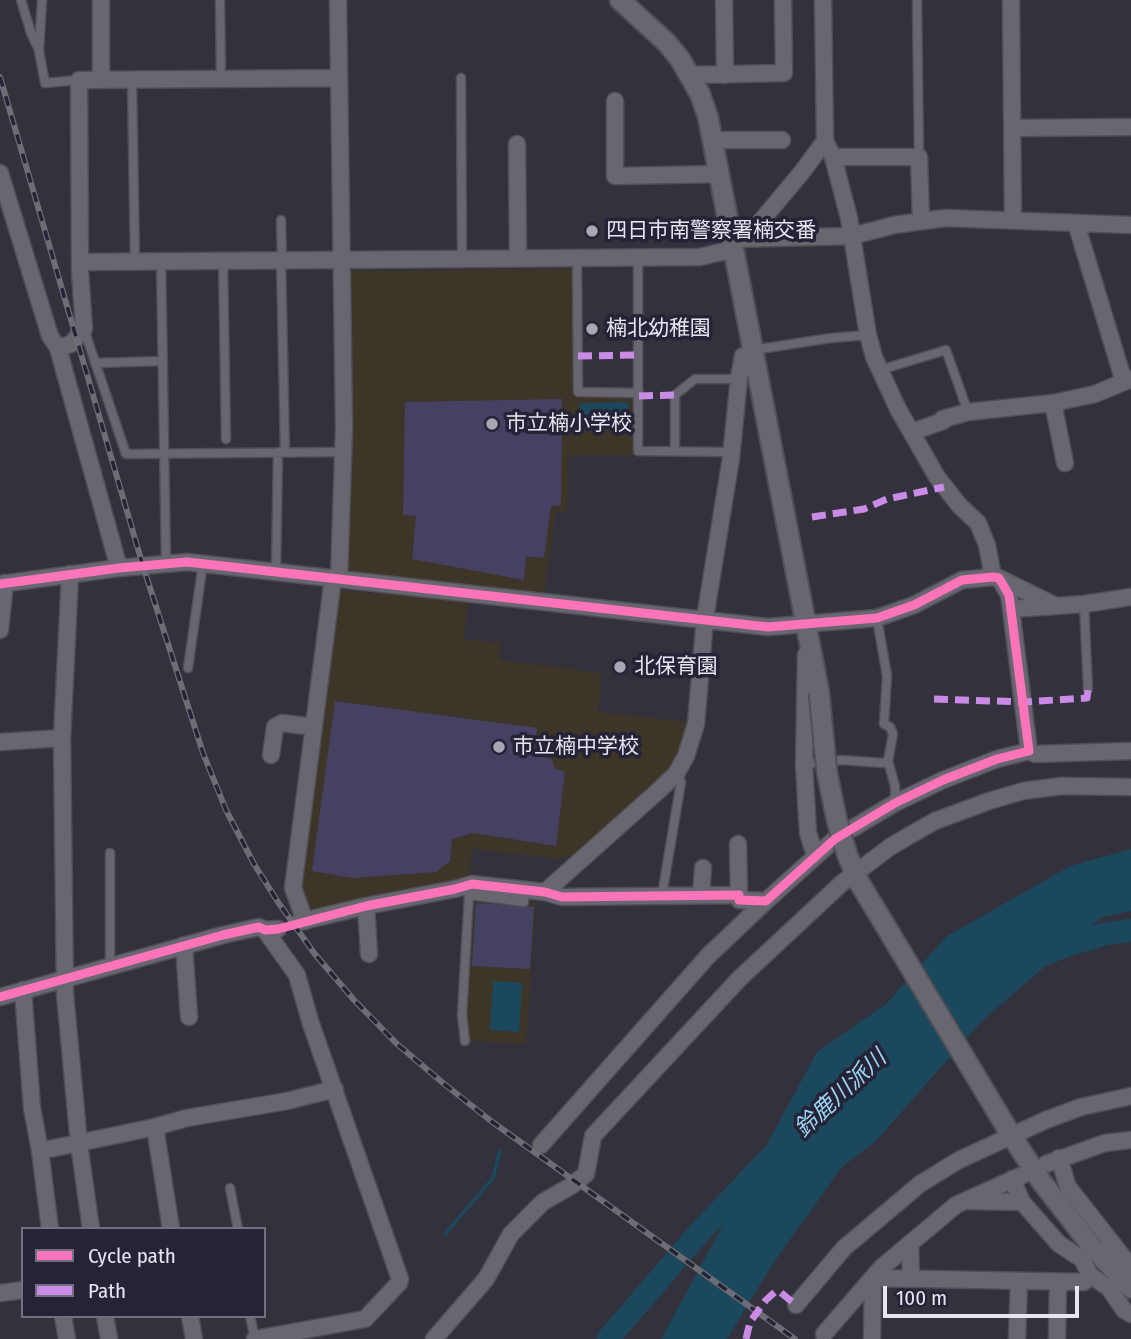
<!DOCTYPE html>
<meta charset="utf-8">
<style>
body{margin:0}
#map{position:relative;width:1131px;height:1339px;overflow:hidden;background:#32313c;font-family:"Fira Sans Condensed",sans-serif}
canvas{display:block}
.legend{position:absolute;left:21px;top:1227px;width:245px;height:91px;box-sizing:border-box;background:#252336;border:2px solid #727181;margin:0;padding:9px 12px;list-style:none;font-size:21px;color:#e6e5f2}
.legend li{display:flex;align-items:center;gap:14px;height:35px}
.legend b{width:35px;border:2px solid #727181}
.scale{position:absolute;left:883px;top:1286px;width:196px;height:32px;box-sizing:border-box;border:4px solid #e6e5f2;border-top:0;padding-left:9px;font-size:21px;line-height:24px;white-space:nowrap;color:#e6e5f2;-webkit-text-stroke:5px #252336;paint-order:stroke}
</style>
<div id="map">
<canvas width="1131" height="1339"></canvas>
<ul class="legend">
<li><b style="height:9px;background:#fb73b8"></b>Cycle path</li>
<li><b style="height:9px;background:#ca8be6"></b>Path</li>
</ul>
<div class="scale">100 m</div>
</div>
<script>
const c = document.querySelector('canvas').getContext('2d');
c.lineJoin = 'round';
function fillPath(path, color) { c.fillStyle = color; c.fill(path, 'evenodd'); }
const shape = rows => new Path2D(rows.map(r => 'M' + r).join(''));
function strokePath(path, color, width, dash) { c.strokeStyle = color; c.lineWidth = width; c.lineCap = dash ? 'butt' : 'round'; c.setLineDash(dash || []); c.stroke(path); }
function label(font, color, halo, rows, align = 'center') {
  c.font = font + ' "Fira Sans Condensed","Noto Sans JP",sans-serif'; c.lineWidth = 7; c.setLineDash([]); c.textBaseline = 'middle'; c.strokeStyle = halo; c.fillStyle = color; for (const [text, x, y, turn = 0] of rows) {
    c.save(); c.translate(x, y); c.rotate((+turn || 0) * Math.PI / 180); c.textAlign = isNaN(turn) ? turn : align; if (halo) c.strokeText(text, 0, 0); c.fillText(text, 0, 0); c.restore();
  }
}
const education = shape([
 [573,269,574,395,635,395,636,455,568,455,567,511,556,511,544,596,350,572,343,562,349,271],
 [336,590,376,594,378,591,468,601,464,639,500,643,499,660,602,673,598,712,690,722,675,765,667,776,573,856,558,859,472,849,468,877,306,911,299,885],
 [475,898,536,903,526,1044,469,1041,464,1017]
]);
const green = shape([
 [562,399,561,505,551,506,544,558,526,556,524,580,412,559,416,516,403,515,405,402],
 [335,701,537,728,534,756,552,759,555,769,565,772,556,846,473,833,452,839,450,861,436,872,353,878,312,871],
 [476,903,534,907,530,969,472,966]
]);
const water = shape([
 [628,402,629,430,580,430,580,403],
 [1131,849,1131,911,1101,918,982,1021,875,1142,842,1167,772,1265,727,1339,661,1339,817,1052,886,1004,947,936,1070,866],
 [493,981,522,983,519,1032,490,1030]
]);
const stream = shape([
 [198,950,231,941],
 [445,1234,493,1178,500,1151]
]);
const river = shape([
 [1042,955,1064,946,1105,934,1131,930],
 [608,1339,699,1233,769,1159]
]);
const service = shape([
 [21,0,31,33,39,50],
 [42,0,39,51,45,83,79,80],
 [220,0,221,80],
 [917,0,919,157],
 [461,78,462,258],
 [132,81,135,262],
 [281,220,282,260],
 [638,257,638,451,730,452],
 [577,258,578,392,639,393],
 [223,260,226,439],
 [281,260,285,452],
 [161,261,166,562],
 [84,329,126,454,343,452],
 [753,350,831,338,868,335],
 [95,363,163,361],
 [880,370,946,350,968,412],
 [675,451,675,395,695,379,739,379],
 [276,572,278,452],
 [1084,604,1088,689],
 [877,618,887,676,884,724,890,727,893,734,888,761,895,786,895,803],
 [188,668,203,563],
 [804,764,842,760,883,763,888,761],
 [110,853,110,957,113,966],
 [469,895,524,902,525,890],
 [662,895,681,782,676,774],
 [465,1041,462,1015,469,895,466,886],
 [230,1188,238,1229],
 [250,1316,255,1339]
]);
const minor = shape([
 [101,0,101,80],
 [338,0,344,428,339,579],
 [724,0,725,75],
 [1011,0,1013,220],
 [689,75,784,73,783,0],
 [615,101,615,176,719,174],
 [1013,128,1131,127],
 [713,140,782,140],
 [825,141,833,157,849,218,868,335,874,357,898,409,937,477,959,505,978,523,987,545,993,577],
 [517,144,518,258],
 [833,157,919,157,921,221],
 [0,173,50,336,58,348,119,568],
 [1076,223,1124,382],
 [732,239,852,236,894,225,945,218,1131,225],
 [746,239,802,172,825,141,823,0],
 [81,262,700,257,734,249],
 [58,348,71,344,84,329,80,271,79,80,337,78],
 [1053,403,1065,463],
 [912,432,943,421,943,419,968,412,1053,403,1095,394,1131,379],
 [70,574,62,738,65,994,79,1144,91,1229],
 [999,578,1056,606],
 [0,584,119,568,187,562,768,627,877,618,914,605,962,580,993,577,999,578,1009,595,1011,609,1029,751,997,759,943,780,895,803,848,831],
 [1011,609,1084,604,1131,597],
 [0,630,5,583],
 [808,654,806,655,804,764,808,833,815,855],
 [0,742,62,738],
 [1029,751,1035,754,1131,751],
 [271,755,275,727,282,723,314,727],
 [738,844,739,895],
 [545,892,657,792,676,774,686,756,696,724,705,618,731,458,739,378,743,356,754,354],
 [701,895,703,868],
 [366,906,369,954],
 [305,921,293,888,333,578],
 [299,922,366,906,455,889,472,884,545,892,562,897,739,895,739,900,766,901,835,839],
 [184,945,189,1017],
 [23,990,32,1108,40,1151,50,1229],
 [0,997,223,935,259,927,265,930,278,929],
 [155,1127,187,1118,287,1101,335,1089],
 [541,1145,708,956,766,901],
 [40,1151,155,1127,171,1229],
 [1059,1158,1068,1187,1131,1267],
 [1046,1164,1105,1143,1131,1140],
 [1012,1179,1022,1202,1059,1244,1082,1259,1090,1275,1109,1288,1124,1310,1131,1314],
 [968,1201,1022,1202],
 [910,1243,911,1278],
 [0,1293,23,1290],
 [796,1305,844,1248,920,1184,959,1160,1046,1120,1081,1107,1131,1096],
 [63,1316,67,1339],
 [105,1316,109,1339],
 [190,1316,194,1339],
 [824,1334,881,1268,956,1205,1025,1174],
 [255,1339,365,1319,399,1283,400,1279,310,1021,297,975,265,930],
 [434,1339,486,1279,511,1234,543,1202,571,1186,586,1174,593,1136,740,978,842,883,890,847,912,834,935,821,989,801,1023,791,1061,786,1131,787],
 [872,1339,873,1278,1084,1282,1090,1275],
 [1017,1339,1019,1281],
 [1057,1339,1058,1282]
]);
const tertiary = shape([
 [620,0,667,43,680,59,700,94,708,117,819,692],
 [847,854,859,882,1011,1135,1041,1181,1093,1248,1131,1288]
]);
const rail = shape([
 [0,77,143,566,203,753,226,810,254,864,278,902,314,953,354,1000,397,1044,443,1083,491,1121,795,1339]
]);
const tertiaryBridge = shape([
 [819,692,827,773,837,821,847,854]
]);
const quiet = shape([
 [578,356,639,355],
 [639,396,675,395],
 [812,517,864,509,887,499,944,487],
 [934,699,1023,702,1087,698,1088,689],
 [746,1339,750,1322,766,1300,775,1292,780,1292,796,1305]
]);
const cycleway = shape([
 [0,584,119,568,187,562,768,627,877,618,914,605,962,580,993,577,999,578,1009,595,1029,751,997,759,943,780,895,803,835,839,766,901,739,900,739,895,562,897,545,892,472,884,455,889,366,906,278,929,265,930,259,927,223,935,0,997]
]);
const markers = [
 [592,231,7,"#a7a6b2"],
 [592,329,7,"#a7a6b2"],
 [492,424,7,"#a7a6b2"],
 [620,667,7,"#a7a6b2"],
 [499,747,7,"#a7a6b2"]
];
const poiNames = [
 ["四日市南警察署楠交番",606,231],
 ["楠北幼稚園",606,329],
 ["市立楠小学校",506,424],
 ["北保育園",634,667],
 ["市立楠中学校",513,747]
];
const waterNames = [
 ["鈴鹿川派川",841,1094,-43]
];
fillPath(education, '#3c3528');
fillPath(green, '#454163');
fillPath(water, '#1c485d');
strokePath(stream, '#1c485d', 3.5);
strokePath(river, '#1c485d', 23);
strokePath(service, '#504f58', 11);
strokePath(minor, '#504f58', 19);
strokePath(tertiary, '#504f58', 23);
strokePath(service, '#686770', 8);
strokePath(minor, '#686770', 16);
strokePath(tertiary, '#686770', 19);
strokePath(rail, '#6e6d75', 6);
strokePath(rail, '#252336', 3.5, [10]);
strokePath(tertiaryBridge, '#504f58', 23, []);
strokePath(tertiaryBridge, '#686770', 19);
strokePath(quiet, '#ca8be6', 7, [14, 7]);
strokePath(cycleway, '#fb73b8', 9);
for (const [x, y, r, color] of markers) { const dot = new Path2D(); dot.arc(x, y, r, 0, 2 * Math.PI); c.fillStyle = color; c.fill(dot); strokePath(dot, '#252336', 2.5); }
label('21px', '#e6e5f2', '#252336', poiNames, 'left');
label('italic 23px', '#9cd6f6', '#252336', waterNames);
</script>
